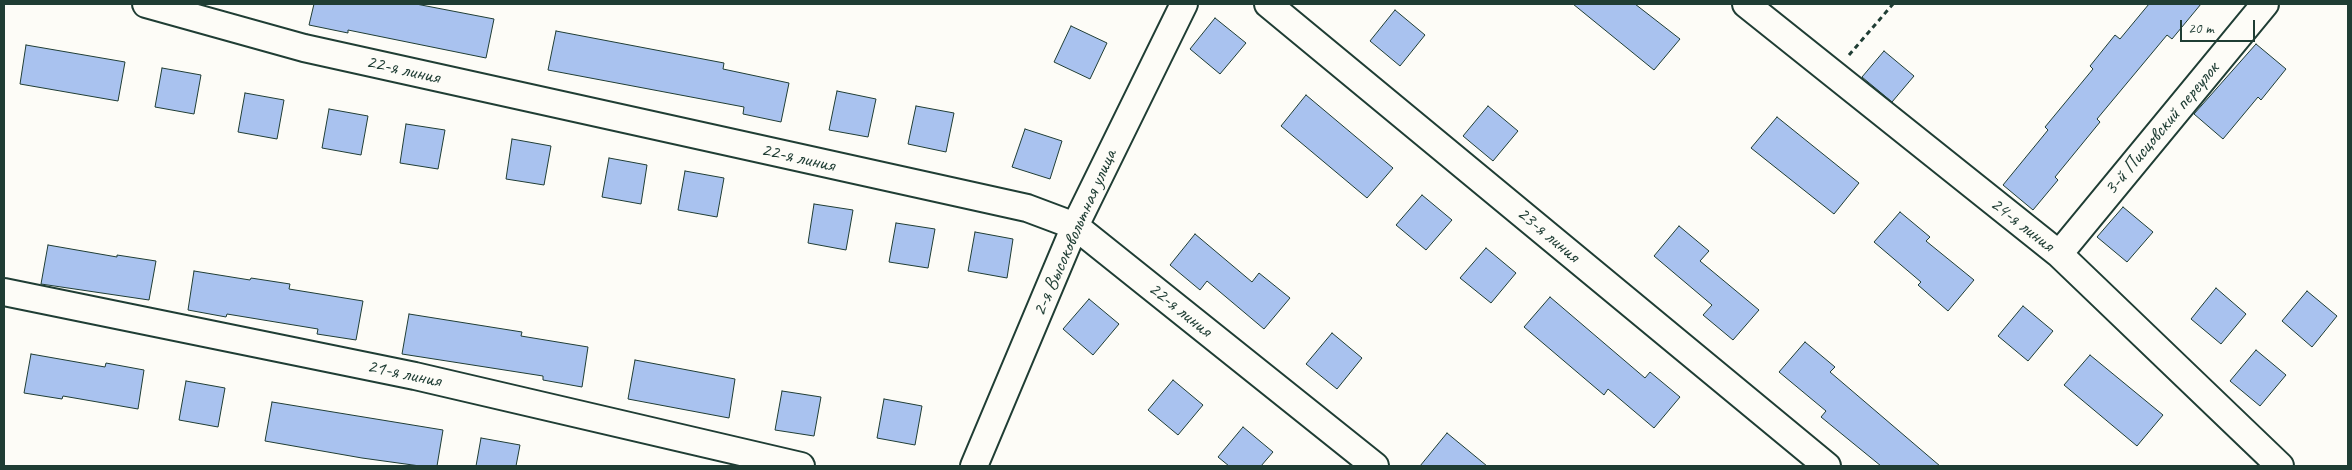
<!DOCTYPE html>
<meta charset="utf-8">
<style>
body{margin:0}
#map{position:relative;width:2352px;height:470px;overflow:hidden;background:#fdfcf7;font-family:Caveat,sans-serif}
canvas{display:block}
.frame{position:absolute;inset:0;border:5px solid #1f3d34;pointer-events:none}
.scale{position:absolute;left:2180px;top:20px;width:75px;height:22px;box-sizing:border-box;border:2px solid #1f3d34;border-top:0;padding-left:6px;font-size:15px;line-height:18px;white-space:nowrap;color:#1f3d34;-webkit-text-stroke:4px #fdfcf7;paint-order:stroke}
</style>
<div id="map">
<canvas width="2352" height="470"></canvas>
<div class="frame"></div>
<div class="scale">20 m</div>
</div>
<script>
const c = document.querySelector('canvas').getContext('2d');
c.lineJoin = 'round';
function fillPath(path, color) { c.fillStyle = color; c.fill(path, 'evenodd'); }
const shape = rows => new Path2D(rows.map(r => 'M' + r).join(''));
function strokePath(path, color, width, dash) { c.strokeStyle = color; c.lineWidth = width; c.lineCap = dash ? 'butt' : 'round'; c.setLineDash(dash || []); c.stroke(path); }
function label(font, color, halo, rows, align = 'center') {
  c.font = font + ' Caveat,sans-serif'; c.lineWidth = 4; c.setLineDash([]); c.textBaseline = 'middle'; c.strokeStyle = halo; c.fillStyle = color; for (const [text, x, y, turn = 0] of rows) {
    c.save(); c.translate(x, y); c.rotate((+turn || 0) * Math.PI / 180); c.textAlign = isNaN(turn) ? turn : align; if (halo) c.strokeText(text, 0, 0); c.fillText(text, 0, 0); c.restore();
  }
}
const building = shape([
 [314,4,416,4,494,19,486,58,348,30,348,33,309,25,314,4],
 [1573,4,1635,4,1680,39,1654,70,1573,4],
 [2149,4,2201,4,2172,39,2167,35,2097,119,2100,122,2055,177,2058,180,2033,210,2003,185,2048,130,2045,127,2093,69,2090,66,2115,35,2120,39,2149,4],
 [1395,10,1425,35,1400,66,1370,41,1395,10],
 [1215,18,1246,43,1220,74,1190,49,1215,18],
 [1071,26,1107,43,1090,79,1054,62,1071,26],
 [556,31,724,63,723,69,789,83,781,122,743,114,744,107,548,70,556,31],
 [2256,44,2286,69,2261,100,2258,97,2223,139,2194,114,2256,44],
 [26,45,125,62,118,101,20,84,26,45],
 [1884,51,1914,76,1892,102,1862,77,1884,51],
 [162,68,201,75,194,114,155,107,162,68],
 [837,91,876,99,868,137,829,130,837,91],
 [245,93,284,100,277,139,238,132,245,93],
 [1306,95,1393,168,1367,198,1281,126,1306,95],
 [916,106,954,113,946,152,908,144,916,106],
 [1488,106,1518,131,1493,161,1463,136,1488,106],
 [329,109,368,116,361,155,322,148,329,109],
 [1777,117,1859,183,1834,214,1751,148,1777,117],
 [406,124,445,130,438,169,400,163,406,124],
 [1025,129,1062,141,1050,179,1012,167,1025,129],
 [512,139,551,146,544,185,506,179,512,139],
 [609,158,647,165,641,204,602,197,609,158],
 [685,171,724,178,717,217,678,210,685,171],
 [1422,195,1452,220,1426,250,1396,225,1422,195],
 [814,204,853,210,846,250,808,243,814,204],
 [2123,207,2153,232,2127,262,2097,237,2123,207],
 [1900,212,1930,237,1926,241,1974,280,1948,311,1918,285,1921,282,1874,242,1900,212],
 [896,223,935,229,928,268,889,262,896,223],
 [1679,226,1709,251,1700,261,1759,310,1733,340,1703,315,1712,305,1654,256,1679,226],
 [975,232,1013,239,1007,278,968,271,975,232],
 [1195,234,1252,282,1259,273,1290,298,1264,329,1207,281,1200,290,1170,265,1195,234],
 [48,245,117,257,117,255,156,261,149,300,41,284,48,245],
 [1486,248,1516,273,1491,303,1460,278,1486,248],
 [194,271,250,280,251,278,290,284,289,289,363,301,356,340,317,334,318,329,227,314,226,317,188,310,194,271],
 [2216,288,2246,314,2221,344,2191,319,2216,288],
 [2307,291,2337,316,2312,347,2282,321,2307,291],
 [1550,297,1645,378,1650,372,1680,397,1654,428,1608,389,1604,395,1524,327,1550,297],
 [1089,299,1119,324,1093,355,1063,329,1089,299],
 [2023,306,2053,331,2028,361,1998,336,2023,306],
 [409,314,522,332,521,336,588,347,582,387,543,380,543,376,402,354,409,314],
 [1332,333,1362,358,1337,389,1306,364,1332,333],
 [1805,342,1835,367,1830,372,1940,466,1881,466,1821,417,1826,411,1779,372,1805,342],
 [2256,350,2286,375,2260,406,2230,381,2256,350],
 [31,354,105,367,106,363,144,370,138,409,63,396,62,399,24,393,31,354],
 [2090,355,2163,415,2137,446,2064,385,2090,355],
 [635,360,735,379,729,418,628,399,635,360],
 [1173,380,1203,405,1178,435,1148,410,1173,380],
 [186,381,225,388,218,427,179,420,186,381],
 [782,391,821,397,814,436,775,430,782,391],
 [884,399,922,406,915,445,877,438,884,399],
 [272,402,443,430,437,466,420,466,362,458,265,441,272,402],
 [1243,427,1273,452,1261,466,1229,466,1218,457,1243,427],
 [1447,433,1487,466,1420,466,1447,433],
 [481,438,520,445,516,466,476,466,481,438]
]);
const path = shape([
 [1849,55,1893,4]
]);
const minor = shape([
 [146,4,304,48,1027,208,1075,226,1375,466],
 [1268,4,1827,466],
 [1746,4,2059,254,2280,466],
 [2059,254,2265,4],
 [4,292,415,376,801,466],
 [974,466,1075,226,1184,4]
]);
const streetNames = [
 ["22-я линия",403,70,13],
 ["3-й Писцовский переулок",2162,129,-50],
 ["22-я линия",798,158,13],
 ["24-я линия",2022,225,38],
 ["2-я Высоковольтная улица",1075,233,-66],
 ["23-я линия",1548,235,40],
 ["22-я линия",1180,310,39],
 ["21-я линия",404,374,12]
];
fillPath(building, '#a9c2ef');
strokePath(building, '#1f3d34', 1);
strokePath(minor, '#1f3d34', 30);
strokePath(path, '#1f3d34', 3, [5, 4]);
strokePath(minor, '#fdfcf7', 26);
label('20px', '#1f3d34', '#fdfcf7', streetNames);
</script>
